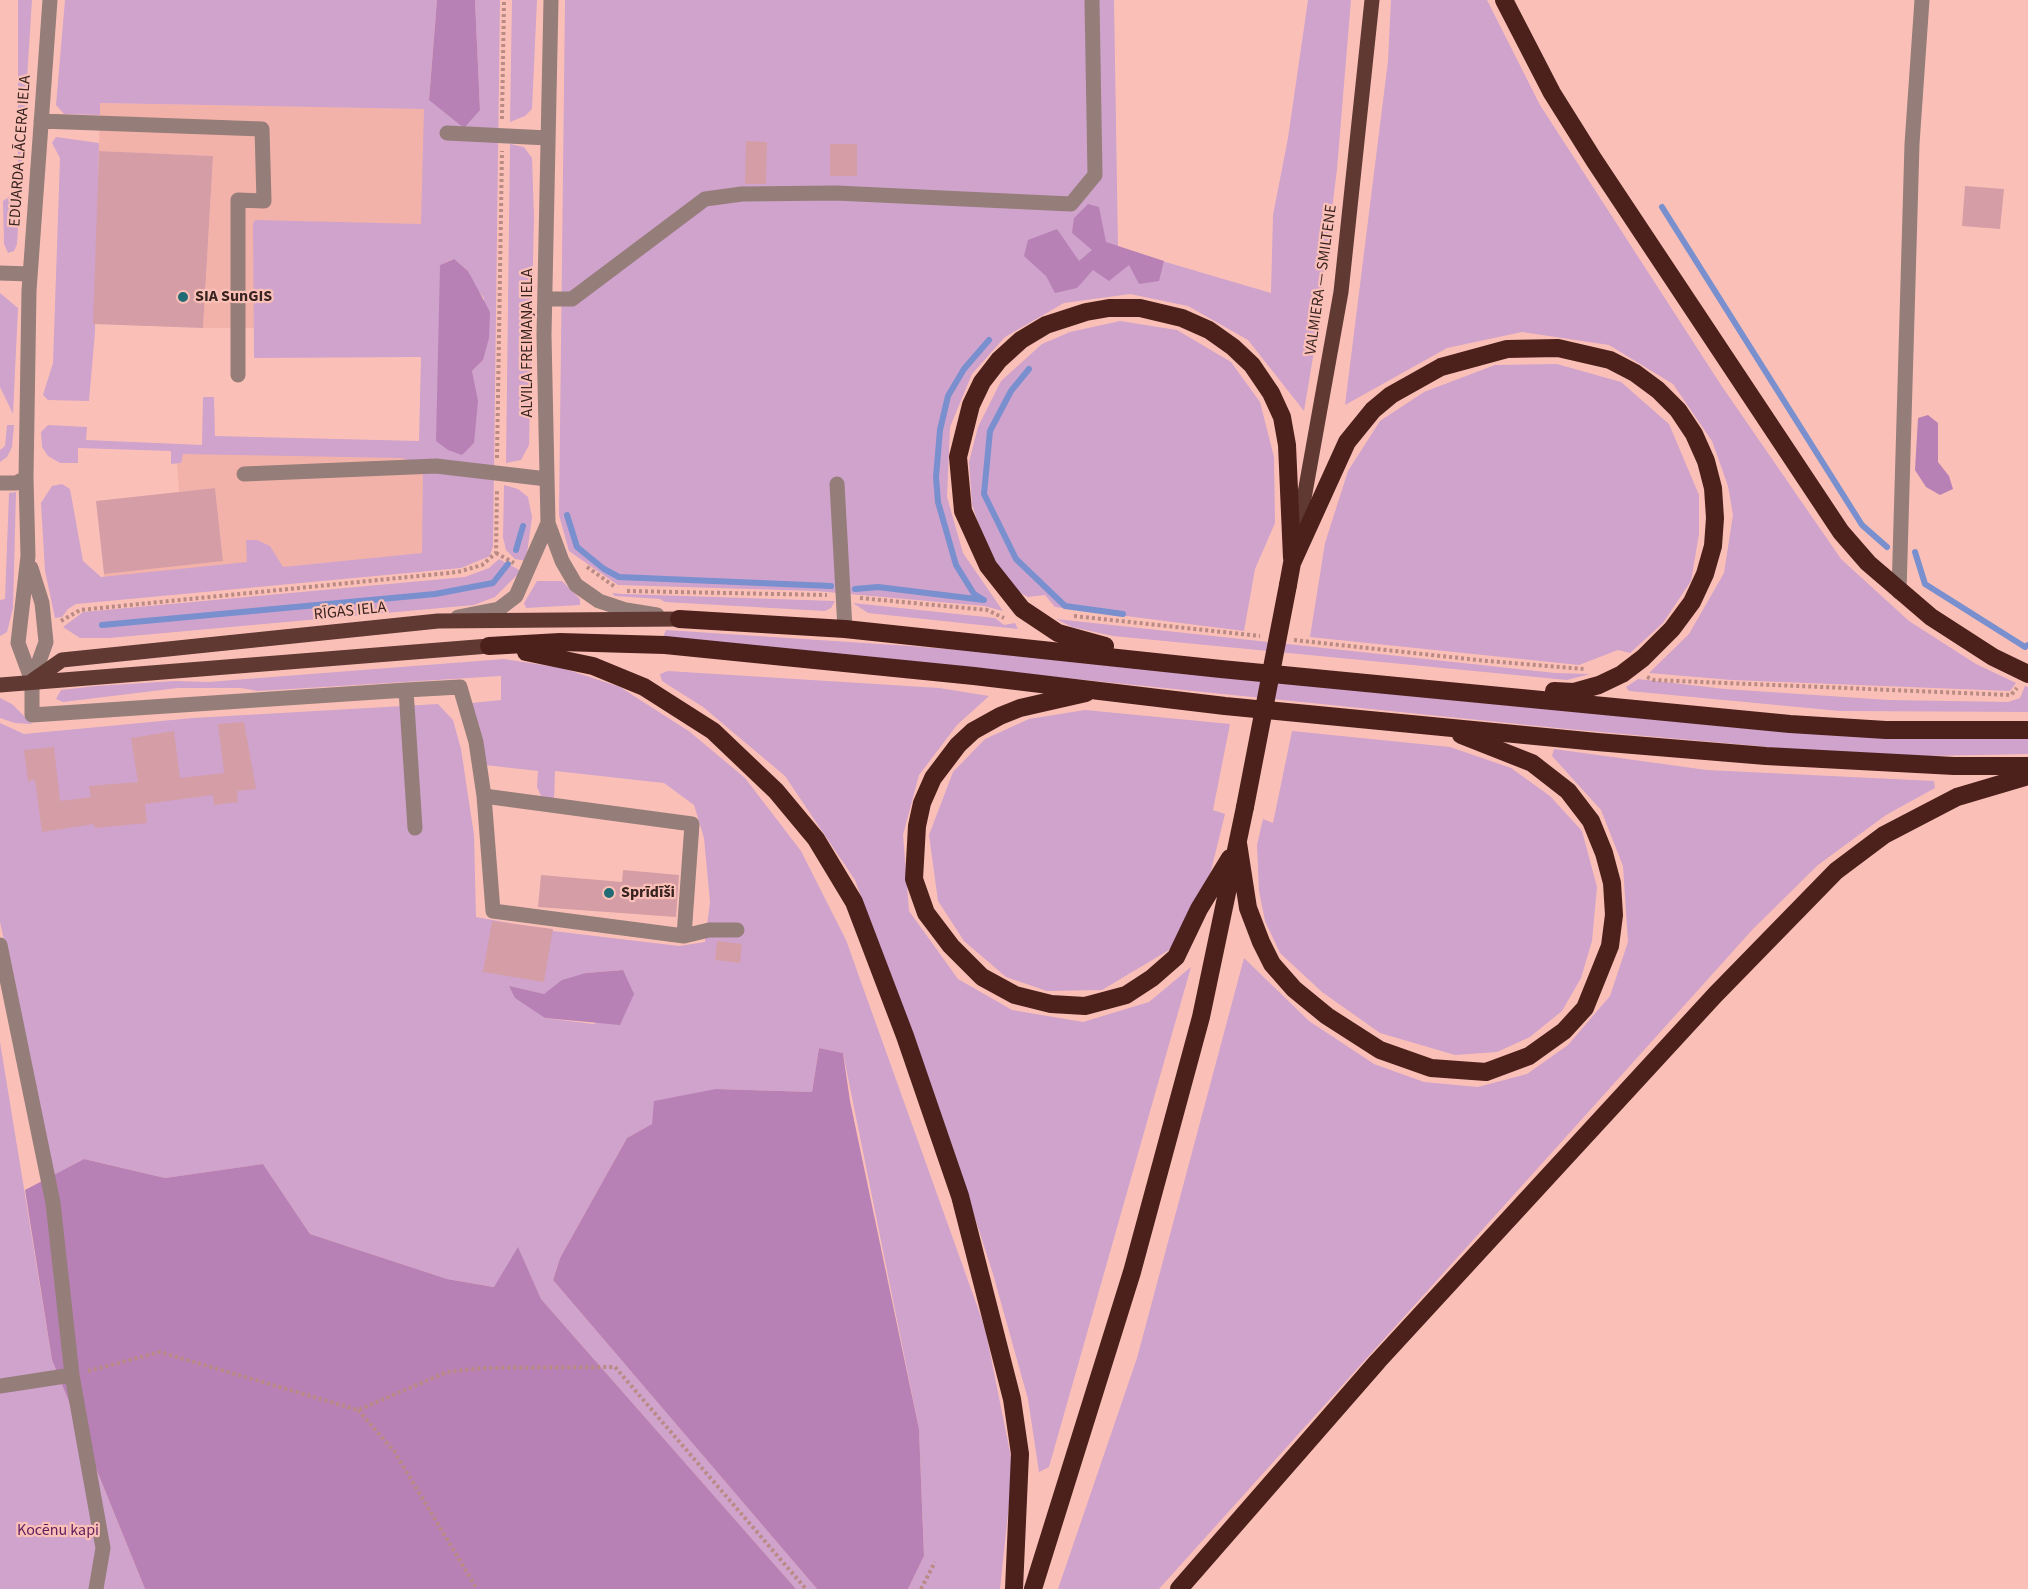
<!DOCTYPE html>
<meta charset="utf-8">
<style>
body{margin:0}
canvas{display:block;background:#fac0b7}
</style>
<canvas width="2028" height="1589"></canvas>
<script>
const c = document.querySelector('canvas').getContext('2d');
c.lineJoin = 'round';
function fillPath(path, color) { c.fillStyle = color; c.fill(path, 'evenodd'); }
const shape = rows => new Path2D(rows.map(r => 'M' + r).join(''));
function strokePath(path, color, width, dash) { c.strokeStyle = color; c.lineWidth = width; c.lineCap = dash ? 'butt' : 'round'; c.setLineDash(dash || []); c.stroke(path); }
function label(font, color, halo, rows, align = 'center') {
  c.font = font + ' "Source Sans 3",sans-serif'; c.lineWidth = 4.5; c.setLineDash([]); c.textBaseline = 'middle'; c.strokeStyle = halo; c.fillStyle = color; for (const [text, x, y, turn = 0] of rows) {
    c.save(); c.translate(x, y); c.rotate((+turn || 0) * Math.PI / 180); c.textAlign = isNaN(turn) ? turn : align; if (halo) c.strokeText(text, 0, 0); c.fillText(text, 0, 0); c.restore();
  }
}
const built = shape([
 [100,103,442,109,439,348,260,328,203,328,213,156,99,151],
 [176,449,436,453,438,552,104,585,104,574,223,560,215,488,179,492]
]);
const green = shape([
 [18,0,32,0,24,126,18,129],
 [65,0,437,0,429,100,480,110,475,0,500,0,493,546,490,556,461,568,76,604,68,609,62,617,55,618,45,571,41,503,52,486,62,484,70,489,83,561,101,577,247,562,246,540,257,540,270,546,283,567,422,553,423,471,415,462,401,458,183,454,181,463,171,464,171,451,78,448,78,463,60,463,48,456,42,447,41,432,48,425,87,427,86,440,202,445,203,397,214,397,215,436,419,441,421,357,254,358,253,224,255,220,421,224,424,109,100,103,100,115,64,114,56,105],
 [453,259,468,271,473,285,484,298,483,360,472,371,474,443,471,446,440,443,440,265],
 [512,0,537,0,532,109,525,116,510,122],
 [565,0,1114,0,1118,248,1271,293,1273,215,1288,138,1308,0,1351,0,1337,169,1316,339,1304,411,1248,340,1188,306,1130,294,1064,303,1005,337,972,374,950,427,947,497,963,553,1003,611,984,606,816,591,618,585,569,551,559,515],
 [1391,0,1487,0,1540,105,1721,385,1841,559,1909,621,1976,664,2016,683,2010,691,1732,680,1649,673,1689,634,1724,573,1733,515,1728,486,1712,441,1673,384,1609,345,1522,332,1447,348,1345,405,1388,61],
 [56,137,99,143,95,332,89,401,48,400,43,395,53,363,60,158,52,143],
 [21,144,23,146,17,244,14,251,8,253,4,244,3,201,18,191,18,146],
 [510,144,524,147,532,158,534,217,529,445,521,460,506,463],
 [0,293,18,308,13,414,0,387],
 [1120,321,1177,330,1231,362,1260,402,1274,457,1275,523,1255,569,1244,631,1055,607,1045,595,1028,597,1012,588,984,542,972,504,969,462,978,427,1001,381,1042,344,1070,332],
 [1557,364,1621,382,1669,424,1699,495,1699,534,1691,581,1663,623,1630,653,1618,650,1579,665,1310,637,1325,543,1348,471,1380,421,1424,392,1495,365],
 [7,425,14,425,12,447,7,457,0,462,0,450,5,446],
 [504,485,518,489,528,497,532,517,526,561,515,559,506,550,503,537],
 [16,492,13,608,7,632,0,636,0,600,5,599,9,493],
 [499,559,521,571,495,597,474,605,109,638,80,638,63,627,83,612,465,577,489,568],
 [537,581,562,581,580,599,580,605,526,608,524,603],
 [612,593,623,594,835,601,831,608,825,611,665,602,660,599,615,596],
 [853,603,995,618,1004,625,1015,623,1018,629,868,613],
 [1056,619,1555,673,1590,674,1567,680,1113,636,1072,627],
 [666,630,910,646,2028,737,2028,754,1925,756,1803,750,1567,729,663,637],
 [504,659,562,668,620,687,690,732,745,778,801,851,846,940,985,1328,1013,1467,1000,1589,908,1589,924,1556,919,1429,843,1053,819,1048,812,1092,716,1089,627,1138,560,1258,553,1280,817,1589,796,1589,541,1299,518,1248,495,1287,447,1279,310,1234,263,1164,165,1178,84,1159,52,1176,28,1049,0,922,0,723,24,734,193,718,438,704,453,720,461,749,474,835,476,917,553,931,679,946,705,942,710,902,704,838,694,805,664,783,555,771,554,799,541,796,537,787,538,771,485,765,472,703,501,700,501,676,258,691,241,688,178,688,63,702,56,699,61,690,96,686,175,681,208,682],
 [622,970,625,1014,593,1024,545,1018,509,987,544,994,586,973],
 [668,671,939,688,989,696,957,725,919,775,903,835,909,911,958,979,1012,1010,1083,1022,1149,1002,1191,967,1049,1467,1039,1472,1028,1399,993,1274,956,1159,855,880,785,776,703,707,662,681,660,674],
 [1638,679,1725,689,1889,700,2008,702,2020,698,2025,686,2028,687,2028,712,1840,711,1629,691,1626,687],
 [0,698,12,704,32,724,15,723,0,718],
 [1085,710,1230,724,1213,810,1225,814,1207,887,1169,950,1102,990,1047,991,1006,977,964,941,938,901,929,835,953,772,985,739,1029,719],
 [1292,731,1450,747,1511,768,1550,796,1582,831,1597,887,1592,941,1581,978,1562,1011,1530,1037,1497,1052,1455,1055,1380,1033,1322,992,1280,953,1265,921,1259,891,1257,845,1263,819,1273,823],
 [1554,749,1707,770,1934,781,1935,788,1886,815,1818,865,1753,929,1159,1589,1058,1589,1137,1358,1244,958,1309,1021,1374,1064,1424,1082,1478,1087,1527,1074,1568,1045,1610,996,1628,942,1623,866,1601,810,1552,756],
 [0,1042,52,1360,145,1589,0,1589]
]);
const forest = shape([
 [437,0,475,0,480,110,464,128,429,100],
 [1088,204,1099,207,1106,242,1164,261,1159,281,1139,284,1129,265,1109,281,1093,270,1077,288,1055,293,1046,276,1024,256,1028,240,1057,229,1079,261,1092,250,1072,233,1074,218],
 [454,259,468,271,490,312,489,338,483,360,472,371,478,401,474,443,462,455,448,450,436,441,440,265],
 [1928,415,1938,423,1938,462,1949,476,1953,489,1940,495,1926,487,1915,470,1918,418],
 [623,970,634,994,620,1025,545,1018,515,998,509,986,544,994,562,980,586,973],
 [819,1048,843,1053,850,1101,919,1429,924,1556,908,1589,817,1589,553,1280,560,1258,627,1138,652,1124,654,1101,716,1089,812,1092],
 [84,1159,165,1178,263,1164,310,1234,447,1279,494,1287,518,1247,541,1299,796,1589,145,1589,52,1360,25,1190]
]);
const stream = shape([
 [1662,207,1862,525,1887,547],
 [1029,369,1011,391,990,431,984,494,1016,559,1065,606,1123,614],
 [567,515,577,547,604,569,619,577,831,586],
 [516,550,523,526],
 [1915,552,1925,584,2025,647,2028,645],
 [855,589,878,587,984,600,974,594,956,565,938,502,936,477,940,430,948,396,964,369,989,340],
 [102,625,435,594,493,583,508,564]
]);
const building = shape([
 [746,141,767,142,766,184,745,184],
 [830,144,857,144,857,176,830,176],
 [99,151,213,156,203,328,93,324],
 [1965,186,2004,189,2000,229,1962,226],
 [215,488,223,561,104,574,96,501],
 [244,722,256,789,237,791,238,802,214,805,213,795,145,804,147,823,95,828,94,824,42,832,35,780,28,781,24,750,54,747,60,801,91,797,89,786,138,782,131,738,174,731,180,778,224,773,218,724],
 [623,870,679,875,676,917,538,907,541,875,622,882],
 [492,921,553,929,544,982,483,972],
 [717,941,742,944,740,963,715,960]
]);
const path = shape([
 [502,119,504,0],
 [497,458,502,151],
 [496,553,514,563],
 [587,567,615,587],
 [627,591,827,595],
 [860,598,987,610,1004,618],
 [1074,616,1260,636],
 [61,621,80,610,458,572,482,565,496,553,497,490],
 [1294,640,1487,661,1585,669],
 [1647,677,1654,680,2011,695,2017,688],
 [88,1371,160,1352,358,1410,447,1372,483,1368,615,1367,806,1589],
 [358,1410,394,1451,477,1589],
 [921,1589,935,1562]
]);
const minor = shape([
 [50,0,29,291,26,478,28,556,18,643,32,681,32,715,406,690,415,828],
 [41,121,262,129,264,201,238,200,238,375],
 [447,133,548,138],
 [0,273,30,274],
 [546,299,572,299,705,199,742,194,836,193,1071,204,1095,175,1092,0],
 [244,474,436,466,547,479],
 [0,483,16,483,26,478],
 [837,484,845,629],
 [548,523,562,561,576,585,599,601,626,610,657,615],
 [31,568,42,603,46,642,32,681],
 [1899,592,1912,144,1922,0],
 [458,617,499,609,516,596,548,523,544,335,551,0],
 [406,690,460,687,476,742,484,796,692,824,684,936],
 [484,796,493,911,684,936,709,930,737,930],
 [0,945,53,1203,72,1375,103,1548,96,1589],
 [0,1386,72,1375]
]);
const major = shape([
 [1296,543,1341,292,1372,0],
 [32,681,62,660,438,621,679,619],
 [0,685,489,646]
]);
const highway = shape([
 [1504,0,1552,93,1594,160,1841,532,1868,563,1931,617,1993,657,2028,674],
 [1288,585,1292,563,1347,442,1373,410,1391,395,1441,367,1507,349,1558,348,1610,360,1635,373,1658,390,1678,410,1694,434,1706,461,1713,488,1715,518,1713,546,1705,574,1692,602,1672,629,1643,658,1622,674,1599,685,1574,692,1554,691],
 [679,619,845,629,1221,669,1790,724,1886,730,2028,730],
 [489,646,560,642,665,645,974,676,1225,706,1597,742,1766,756,1954,766,2028,766],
 [1105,646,1058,633,1022,609,988,566,963,511,958,457,971,405,982,382,999,360,1021,340,1046,325,1086,312,1109,308,1140,308,1182,318,1209,330,1233,347,1252,365,1271,393,1282,417,1287,445,1292,558],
 [526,652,593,666,644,687,713,731,776,791,816,839,854,902,905,1036,960,1196,1012,1399,1020,1454,1014,1589],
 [1086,693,1020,708,1000,716,973,731,958,745,933,778,922,803,917,826,914,879,926,913,951,946,982,977,1015,995,1051,1004,1085,1006,1126,995,1152,978,1176,957,1199,909,1230,858],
 [1238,843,1248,908,1261,942,1272,964,1294,989,1327,1016,1380,1050,1431,1068,1486,1072,1529,1056,1564,1031,1585,1008,1610,946,1614,915,1612,883,1604,853,1591,821,1568,791,1532,763,1461,735],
 [1033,1589,1132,1272,1201,1017,1245,807],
 [1179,1589,1378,1361,1715,995,1836,871,1884,835,1957,797,2028,776]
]);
const highwayBridge = shape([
 [1245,807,1288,585]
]);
const markers = [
 [183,297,6,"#216b75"],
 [609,893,6,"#216b75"]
];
const streetNames = [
 ["EDUARDA LĀCERA IELA",21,151,-86],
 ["VALMIERA — SMILTENE",1322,280,-82],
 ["ALVILA FREIMAŅA IELA",528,343,-90],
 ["RĪGAS IELA",350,612,-6]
];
const poiNames = [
 ["SIA SunGIS",195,297],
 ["Sprīdīši",621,893]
];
const parkNames = [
 ["Kocēnu kapi",58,1531]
];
fillPath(built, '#f3b2a9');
fillPath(green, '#cfa3cc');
fillPath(forest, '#b881b5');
strokePath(stream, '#798fce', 6);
fillPath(building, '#d59da6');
strokePath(path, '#b98b84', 4, [3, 3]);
strokePath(minor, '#957d79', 15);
strokePath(major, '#603933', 15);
strokePath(highway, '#4c211b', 18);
strokePath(highwayBridge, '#4c211b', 18);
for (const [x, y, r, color] of markers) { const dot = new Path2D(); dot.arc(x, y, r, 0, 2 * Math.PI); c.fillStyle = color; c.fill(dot); strokePath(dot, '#fac0b7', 2); }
label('16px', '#392320', '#fac0b7', streetNames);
label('bold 16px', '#392320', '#fac0b7', poiNames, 'left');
label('16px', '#5f1d5e', '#fac0b7', parkNames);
</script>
